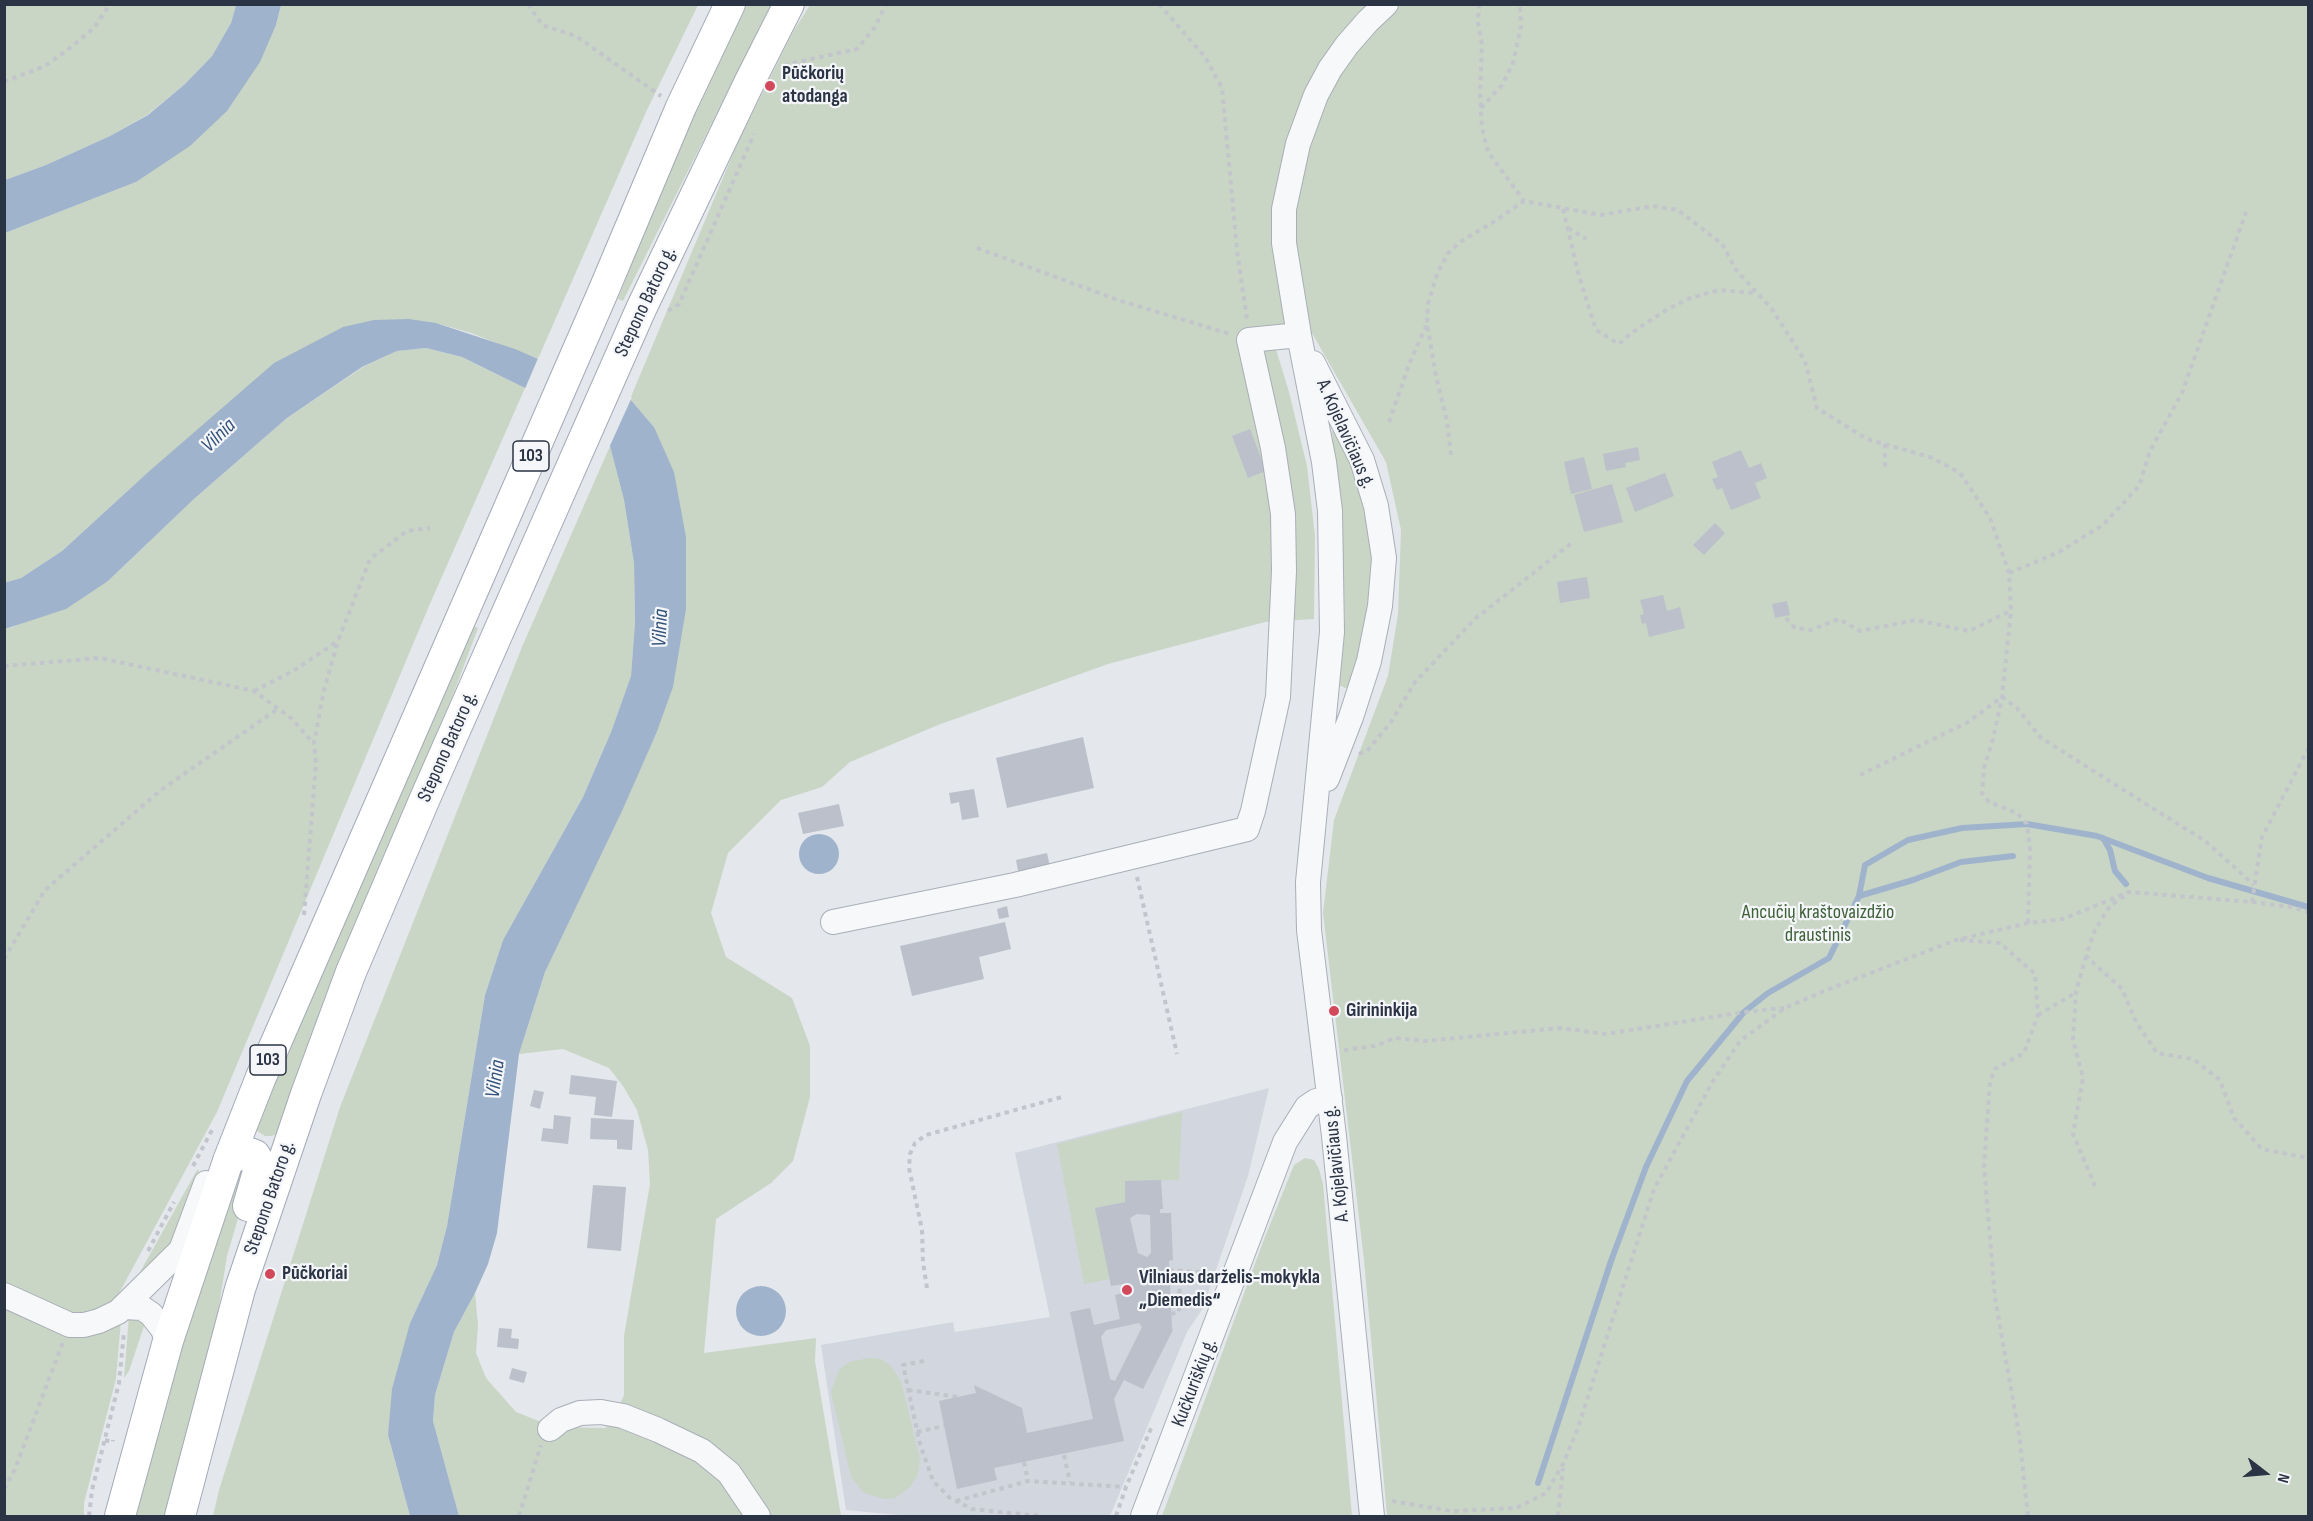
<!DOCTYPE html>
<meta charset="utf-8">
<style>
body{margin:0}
#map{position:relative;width:2313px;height:1521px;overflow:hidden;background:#e4e7ec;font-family:"Sofia Sans Condensed",sans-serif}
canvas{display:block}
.frame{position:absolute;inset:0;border:6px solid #2b3445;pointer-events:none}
.north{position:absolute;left:2235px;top:1443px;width:60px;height:60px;-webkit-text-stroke:4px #f4f6f9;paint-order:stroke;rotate:106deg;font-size:16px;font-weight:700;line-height:24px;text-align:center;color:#2b3445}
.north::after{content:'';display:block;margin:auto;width:21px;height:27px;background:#2b3445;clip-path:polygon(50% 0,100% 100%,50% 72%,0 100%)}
</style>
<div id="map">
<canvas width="2313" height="1521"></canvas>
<div class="frame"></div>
<div class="north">N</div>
</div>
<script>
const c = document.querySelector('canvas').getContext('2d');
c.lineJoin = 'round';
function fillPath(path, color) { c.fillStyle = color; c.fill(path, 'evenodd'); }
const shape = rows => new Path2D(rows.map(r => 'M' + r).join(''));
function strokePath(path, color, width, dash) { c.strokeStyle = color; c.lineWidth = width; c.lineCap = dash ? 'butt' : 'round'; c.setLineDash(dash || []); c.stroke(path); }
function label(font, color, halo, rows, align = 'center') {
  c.font = font + ' "Sofia Sans Condensed",sans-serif'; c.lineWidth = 4.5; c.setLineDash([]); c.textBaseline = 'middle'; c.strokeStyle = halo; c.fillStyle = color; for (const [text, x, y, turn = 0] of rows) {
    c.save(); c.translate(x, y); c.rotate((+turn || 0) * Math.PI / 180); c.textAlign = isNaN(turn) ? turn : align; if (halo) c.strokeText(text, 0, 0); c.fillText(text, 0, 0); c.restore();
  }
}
const built = shape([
 [1269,1088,1248,1176,1203,1308,1187,1332,1110,1516,908,1516,846,1510,821,1345,953,1322,955,1332,1050,1317,1015,1153]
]);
const green = shape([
 [4,5,236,5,231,23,212,56,185,84,147,115,110,136,46,165,5,180],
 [281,5,698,5,646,112,538,359,471,333,436,323,146,474,62,551,21,578,5,583,5,233,136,182,276,25],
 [746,5,771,5,623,301,618,299,678,146],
 [810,5,2308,5,2308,1516,1387,1516,1364,1260,1323,913,1334,820,1388,676,1398,614,1401,530,1386,462,1309,328,1269,326,1289,392,1307,466,1315,536,1314,619,1265,622,1108,664,938,725,850,762,822,787,781,800,728,853,711,913,726,957,792,998,810,1046,810,1097,793,1161,771,1183,716,1219,704,1353,816,1338,815,1361,841,1516,459,1516,433,1421,435,1395,454,1332,475,1293,478,1325,476,1353,486,1378,516,1412,554,1427,605,1428,612,1422,624,1395,624,1336,650,1184,648,1150,637,1110,623,1086,609,1068,563,1049,519,1054,545,972,656,734,654,427,630,399,738,142,793,32],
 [426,348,462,357,525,388,429,606,217,1112,117,1297,121,1320,116,1379,84,1503,84,1516,5,1516,4,629,13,627,108,581,194,499,287,418,363,367,397,351],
 [1334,430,1359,478,1371,527,1373,574,1370,616,1350,687,1345,688,1339,685,1339,679,1345,621,1342,534,1332,432],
 [610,446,624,500,634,563,635,622,631,676,611,732,583,797,503,940,485,995,447,1226,437,1265,410,1323,388,1435,410,1516,213,1516,219,1490,340,1107,522,647],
 [474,626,478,628,454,692,412,792,300,1076,276,1134,272,1136,265,1136,254,1129],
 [1182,1112,1179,1180,1125,1181,1125,1202,1096,1208,1110,1279,1084,1284,1057,1144],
 [1305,1158,1314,1160,1319,1169,1323,1184,1352,1516,1162,1516,1263,1242,1294,1165],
 [244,1166,249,1181,227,1256,213,1343,167,1516,131,1516,144,1459,236,1171],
 [197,1170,199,1170,174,1242,130,1290],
 [129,1315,146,1320,129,1371,124,1378],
 [870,1358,881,1359,890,1365,901,1381,920,1459,918,1474,910,1487,895,1498,885,1499,864,1493,851,1477,831,1392,839,1370,849,1362]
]);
const water = shape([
 [236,5,281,5,276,25,260,62,227,111,190,146,136,182,5,233,5,180,46,165,110,136,148,115,185,84,212,56,231,23],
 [409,319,436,323,515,349,630,399,654,427,674,472,686,537,686,609,673,687,656,734,622,811,545,972,519,1054,497,1233,488,1264,475,1293,454,1332,435,1395,433,1421,459,1516,410,1516,388,1435,392,1389,410,1323,437,1265,447,1226,485,995,503,940,583,797,611,732,631,676,635,622,634,563,624,500,610,446,601,436,525,388,462,357,426,348,397,351,362,367,287,418,194,499,108,581,66,609,5,629,4,583,21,578,62,551,146,474,274,363,343,327,374,320],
 '799 854a20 20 0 1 1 40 0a20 20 0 1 1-40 0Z',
 '736 1311a25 25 0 1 1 50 0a25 25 0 1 1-50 0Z'
]);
const pier = shape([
 [539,356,632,397,608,450,599,439,524,391]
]);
const stream = shape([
 [2103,838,2110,850,2115,871,2126,884],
 [1859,896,1913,880,1961,862,2013,856],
 [1538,1483,1611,1261,1646,1167,1687,1081,1744,1012,1768,993,1829,958,1859,896,1865,865,1908,840,1962,828,2027,824,2097,836,2208,878,2308,907]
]);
const building = shape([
 [1250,429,1266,471,1248,478,1232,436],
 [1638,447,1640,460,1625,463,1626,467,1606,471,1603,454],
 [1741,450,1749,468,1761,463,1767,478,1755,483,1761,498,1731,510,1722,488,1717,490,1712,479,1718,477,1712,462],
 [1584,457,1592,489,1571,494,1564,462],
 [1665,473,1674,496,1635,512,1626,488],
 [1612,484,1623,522,1584,532,1574,495],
 [1715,523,1725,533,1704,555,1693,545],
 [1587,577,1590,598,1560,603,1557,582],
 [1663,595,1667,611,1680,607,1685,628,1649,637,1646,623,1642,624,1640,615,1644,614,1640,600],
 [1787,601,1790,615,1775,618,1772,604],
 [1083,737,1094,788,1007,808,996,758],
 [974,789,979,817,962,820,959,802,951,804,949,793],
 [839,804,844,826,803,834,798,813],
 [1047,853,1050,867,1019,876,1016,860],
 [1007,906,1009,917,999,919,997,909],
 [1005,922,1011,949,979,957,984,979,912,996,900,946],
 [571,1075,617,1081,612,1117,594,1115,596,1097,569,1094],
 [534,1090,544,1092,540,1109,530,1106],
 [554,1115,571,1117,568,1144,541,1141,543,1128,553,1129],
 [591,1118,634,1120,632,1150,617,1149,617,1140,590,1139],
 [1161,1180,1163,1209,1160,1209,1160,1213,1171,1213,1173,1260,1169,1261,1172,1329,1173,1330,1143,1389,1124,1380,1114,1399,1124,1441,994,1468,997,1480,957,1489,939,1401,976,1393,974,1385,1022,1408,1027,1433,1093,1419,1070,1312,1090,1308,1094,1325,1120,1319,1115,1295,1126,1292,1124,1284,1111,1286,1095,1208,1125,1202,1125,1181],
 [1137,1214,1150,1215,1151,1253,1147,1257,1138,1253,1130,1218],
 [1139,1323,1142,1327,1115,1381,1110,1379,1101,1337,1106,1330],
 [593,1185,626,1187,621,1251,587,1248],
 [499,1328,512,1329,511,1338,519,1339,518,1349,497,1347],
 [512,1368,527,1372,524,1383,509,1379]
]);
const path = shape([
 [528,4,542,25,576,36,661,96],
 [1159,4,1205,57,1222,88,1237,250,1247,320],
 [1479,4,1478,23,1482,44,1480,94,1482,128,1488,152,1524,201],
 [784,65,857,49,875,27,886,4],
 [4,82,45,66,70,48,94,28,110,4],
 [1481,108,1502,85,1513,63,1521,26,1520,8,1518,4],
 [1563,209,1579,276,1596,330,1619,344,1630,334,1666,310,1690,298,1719,290,1756,293],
 [1568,228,1586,239],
 [977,248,1118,300,1230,334],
 [668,311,679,304,754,134],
 [1389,422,1410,362,1427,324],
 [1885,444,1885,468],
 [1451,455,1447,421,1436,376,1427,324,1428,304,1437,274,1448,253,1463,240,1492,223,1524,201,1601,215,1653,206,1678,210,1722,244,1736,270,1772,309,1805,361,1817,408,1867,439,1933,458,1960,473,1990,518,2009,573,2011,610,2002,697,1993,739,1984,768,1982,793,1989,802,2017,813,2027,824,2030,850,2028,923],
 [2009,573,2059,552,2103,525,2139,486,2150,451,2182,393,2246,212],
 [1786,618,1795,628,1811,630,1839,619,1860,631,1916,620,1969,631,2010,611],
 [4,666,100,658,254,691,291,718,313,743],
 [254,691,293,671,338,641],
 [1359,754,1367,751,1391,722,1415,682,1476,618,1573,542],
 [1860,775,1968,722,2002,697,2017,708,2041,738,2205,841,2254,885],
 [1137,877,1177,1054],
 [2124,896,2110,906,2095,930,2086,956,2122,989,2136,1022,2157,1053,2193,1059,2220,1080,2234,1118,2262,1149,2308,1158],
 [2252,902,2262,837,2308,749],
 [304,915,316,763,314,743,324,690,338,641,370,559,407,531,430,528],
 [1960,940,2000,943,2035,974,2038,1015,2024,1053,1995,1069,1990,1082,1984,1167,1995,1298,2019,1434,2028,1516],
 [2086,956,2076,992,2073,1040,2083,1078,2073,1134,2095,1186],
 [4,959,45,890,161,790,279,708],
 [2038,1015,2075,993],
 [1344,1050,1375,1046,1395,1038,1425,1041,1560,1028,1606,1034,1744,1012,1784,1008],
 [193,1166,212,1130],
 [148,1251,174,1202],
 [1169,1270,1214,1273],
 [927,1288,923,1262,922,1230,909,1168,910,1154,915,1143,926,1135,1062,1097],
 [1171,1314,1179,1312,1180,1271],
 [924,1361,903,1365,920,1444,933,1481,950,1498,972,1509,1040,1516],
 [908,1390,959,1397],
 [917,1432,944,1426],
 [105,1440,113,1442,113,1440],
 [1064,1455,1070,1482],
 [1024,1462,1028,1481],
 [4,1489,15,1469,63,1342],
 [956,1501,1028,1481,1126,1487],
 [1392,1501,1452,1511,1516,1508,1546,1493,1563,1464,1578,1428,1654,1189,1713,1081,1740,1041,1785,1008,1824,991,1956,940,2028,923,2063,919,2129,892,2252,902,2291,907,2308,912],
 [89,1516,92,1490,119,1383,124,1332],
 [519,1516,541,1445],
 [1116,1516,1126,1487,1152,1426],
 [1558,1516,1563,1468]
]);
const minor = shape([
 [1313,363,1362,460,1376,506,1384,558,1380,606,1369,661,1351,717,1327,779],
 [833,922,1015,885,1247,829,1253,811,1278,697,1284,571,1283,514,1273,448,1249,340,1299,335],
 [4,1295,70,1325,84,1325,99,1321,118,1312,181,1250,206,1183],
 [124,1307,142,1308,151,1314,162,1328,168,1341],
 [550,1429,561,1420,580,1413,601,1412,623,1416,658,1430,702,1451,729,1473,758,1516],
 [1143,1516,1285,1142,1307,1107,1316,1101,1330,1099],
 [1372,1516,1334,1136,1309,930,1308,882,1332,632,1330,511,1324,462,1299,335,1284,243,1284,209,1298,144,1316,95,1330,69,1347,45,1368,21,1386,4]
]);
const major = shape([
 [228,1161,239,1154,247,1152,255,1155,259,1162,257,1175,248,1206],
 [120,1516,168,1341,228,1161,261,1077,603,292,681,107,730,4],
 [180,1516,240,1289,306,1094,351,972,426,796,641,309,750,81,789,4]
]);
const markers = [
 [770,86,6,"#d1495b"],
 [1334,1011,6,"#d1495b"],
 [270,1274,6,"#d1495b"],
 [1127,1290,6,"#d1495b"]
];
const shields = [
 [531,456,36],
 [268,1060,36]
];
const shieldNames = [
 ["103",531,456],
 ["103",268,1060]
];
const poiNames = [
 ["Pūčkorių",782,74],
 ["atodanga",782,97],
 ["Girininkija",1346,1011],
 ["Pūčkoriai",282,1274],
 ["Vilniaus darželis-mokykla",1139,1278],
 ["„Diemedis“",1139,1301]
];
const streetNames = [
 ["Stepono Batoro g.",646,302,-65],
 ["A. Kojelavičiaus g.",1345,434,66],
 ["Stepono Batoro g.",448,747,-66],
 ["A. Kojelavičiaus g.",1337,1164,-96],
 ["Stepono Batoro g.",270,1198,-71],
 ["Kučkuriškių g.",1195,1383,-69]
];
const parkNames = [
 ["Ancučių kraštovaizdžio",1818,913],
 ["draustinis",1818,936]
];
const waterNames = [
 ["Vilnia",219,436,-44],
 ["Vilnia",661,628,-87],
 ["Vilnia",496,1079,-82]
];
fillPath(built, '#d2d6de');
fillPath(green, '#c9d6c5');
fillPath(water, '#9fb4cc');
fillPath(pier, '#e4e7ec');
strokePath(stream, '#9fb4cc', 6);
fillPath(building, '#bbc0ca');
strokePath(minor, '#a9aeb7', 26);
strokePath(major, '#a3abb8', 32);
strokePath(path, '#c2c5cb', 4, [4.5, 4.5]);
strokePath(minor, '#f7f8fa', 24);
strokePath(major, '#fff', 30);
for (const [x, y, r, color] of markers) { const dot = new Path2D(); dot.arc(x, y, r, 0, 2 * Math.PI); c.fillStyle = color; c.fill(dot); strokePath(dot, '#f4f6f9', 2); }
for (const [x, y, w] of shields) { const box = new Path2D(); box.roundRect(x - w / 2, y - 15, w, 30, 4.5); c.fillStyle = '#f4f6f9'; c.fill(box); strokePath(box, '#2b3445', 1.5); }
label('bold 18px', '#2b3445', null, shieldNames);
label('bold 20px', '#2b3445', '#f4f6f9', poiNames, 'left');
label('20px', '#2b3445', '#f4f6f9', streetNames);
label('20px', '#3f6138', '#f4f6f9', parkNames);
label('italic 21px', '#34527a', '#f4f6f9', waterNames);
</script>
